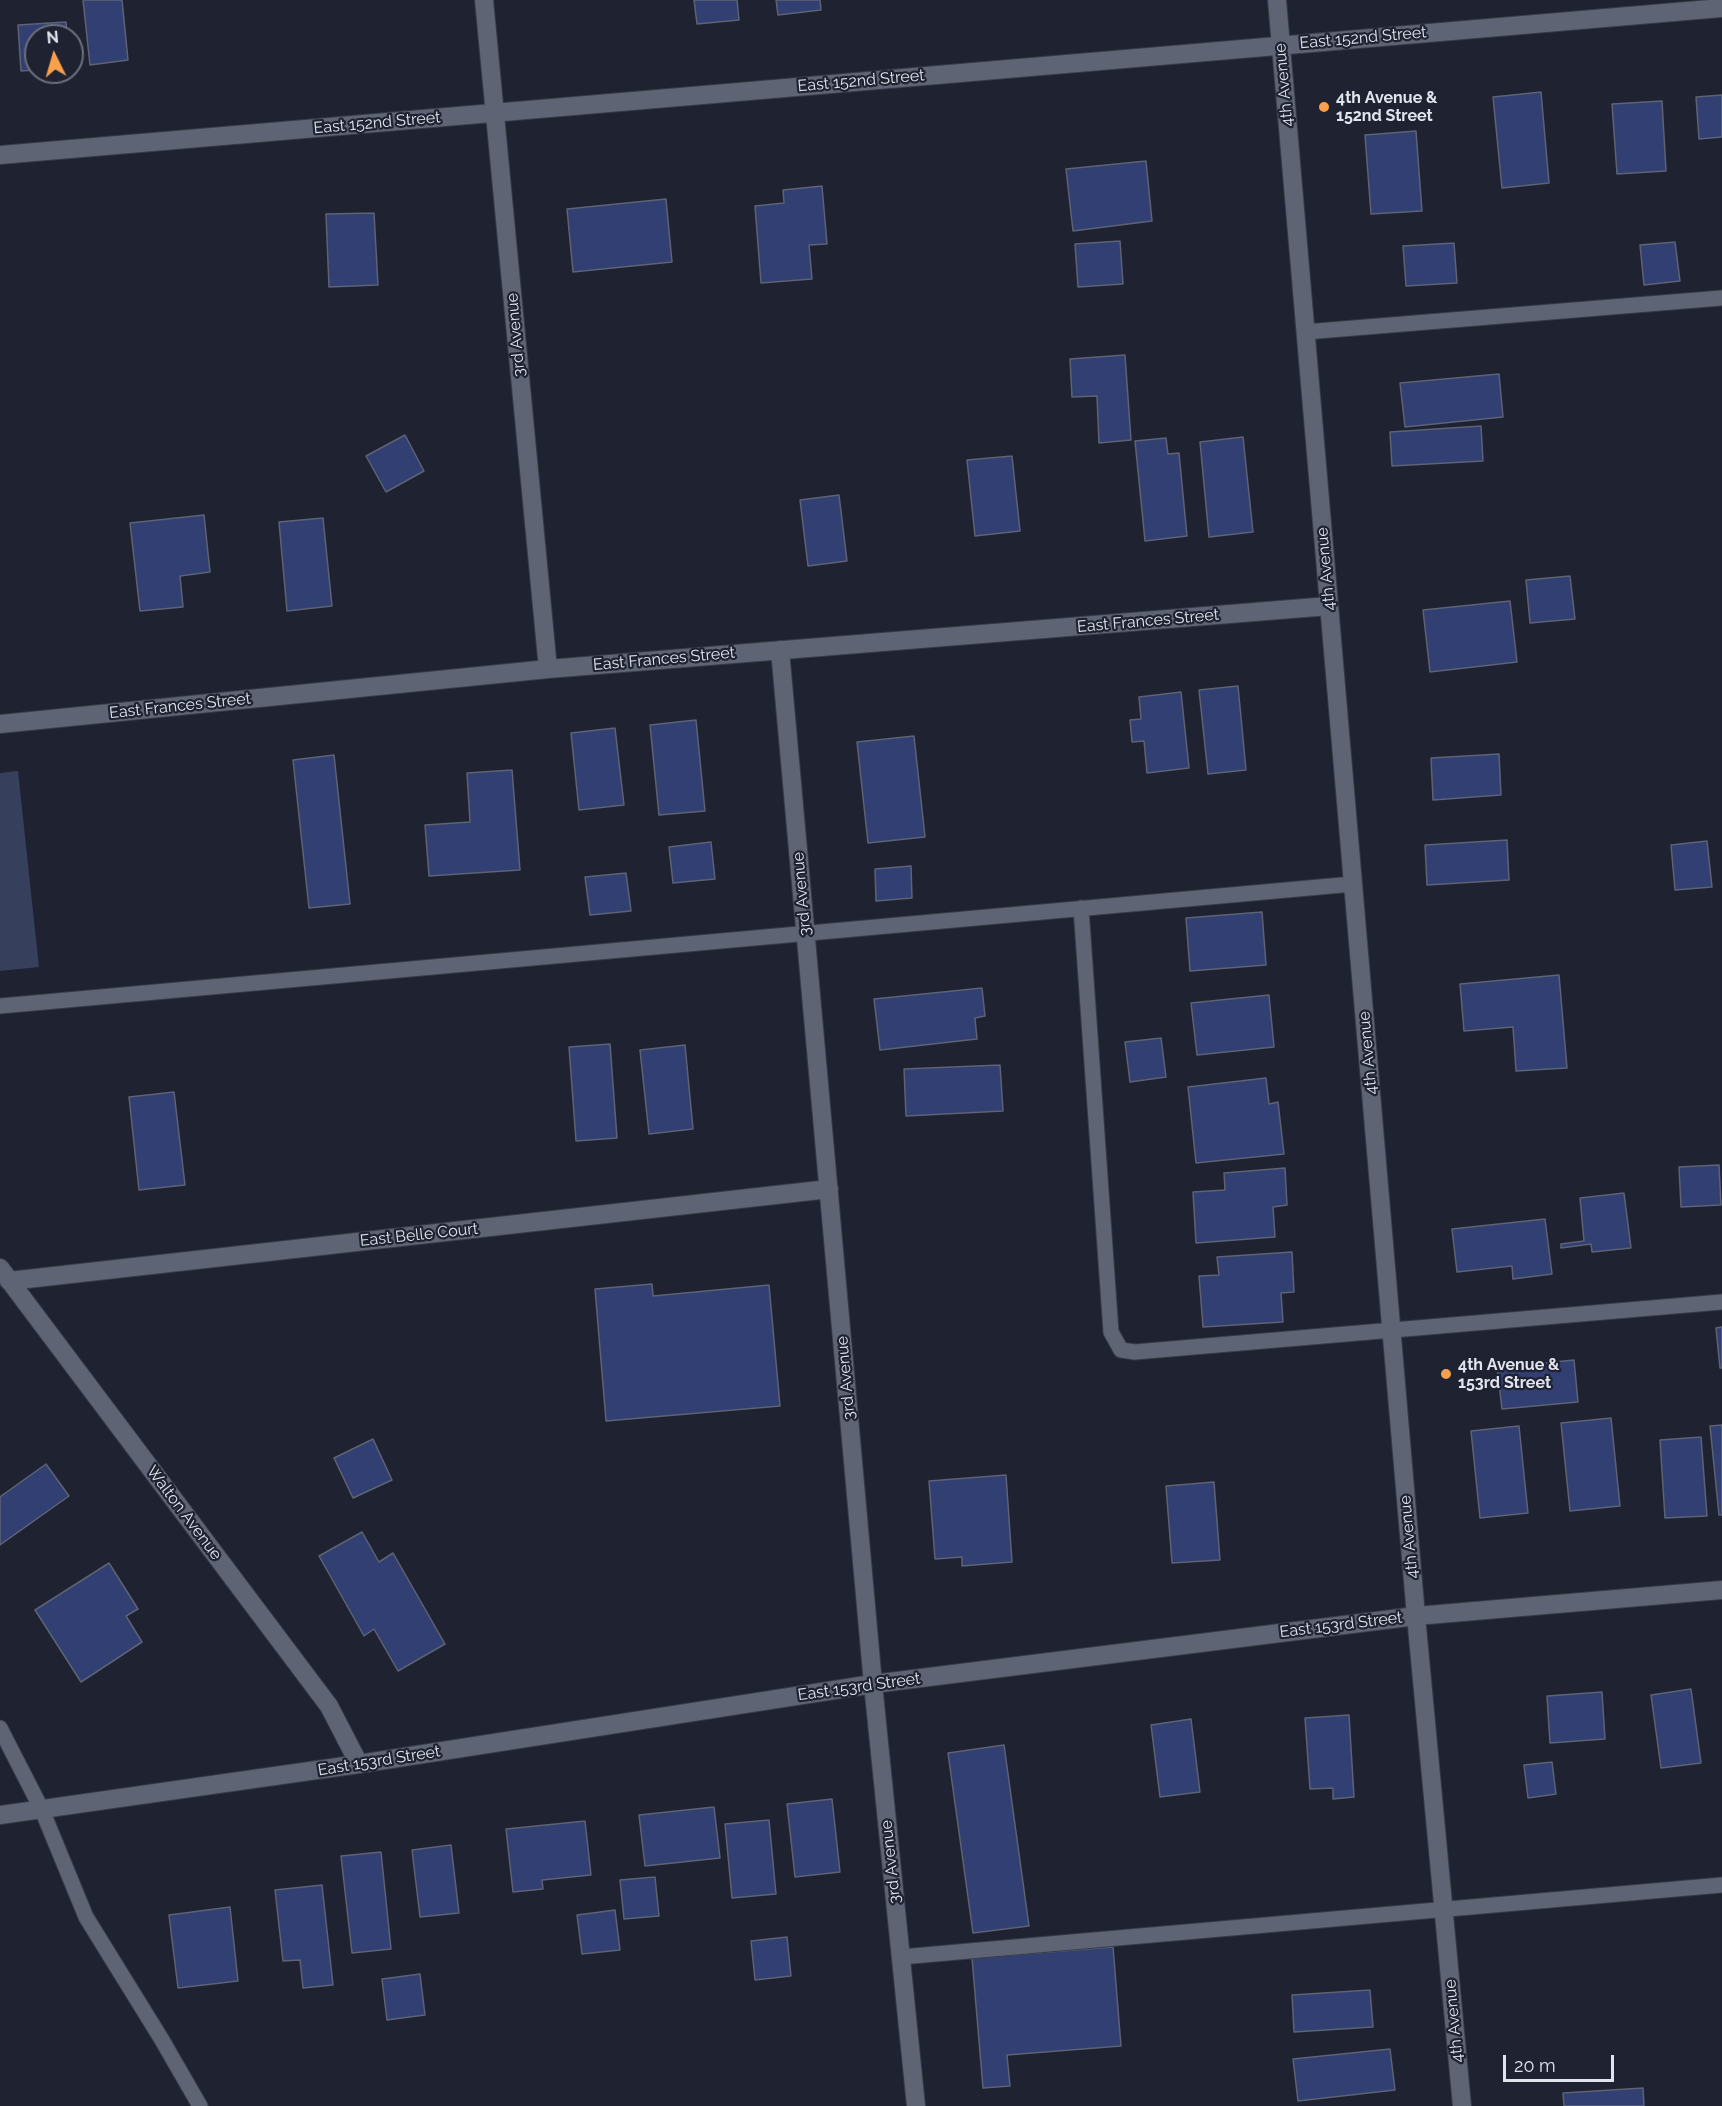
<!DOCTYPE html>
<style>
body{margin:0}
#map{position:relative;width:1722px;height:2106px;overflow:hidden;background:#1e2231;font-family:Raleway,sans-serif}
canvas{display:block}
.north{position:absolute;left:24px;top:24px;width:60px;height:60px;box-sizing:border-box;background:#1e2231;border:2px solid #6c707d;border-radius:50%;rotate:355deg;font-size:16px;font-weight:700;line-height:24px;text-align:center;color:#e1e4ee}
.north::after{content:'';display:block;margin:auto;width:21px;height:27px;background:#f9a04c;clip-path:polygon(50% 0,100% 100%,50% 72%,0 100%)}
.scale{position:absolute;left:1503px;top:2055px;width:111px;height:27px;box-sizing:border-box;border:3px solid #e1e4ee;border-top:0;padding-left:8px;font-size:18px;line-height:21px;white-space:nowrap;color:#e1e4ee;-webkit-text-stroke:4px #1e2231;paint-order:stroke}
</style>
<div id="map">
<canvas width="1722" height="2106"></canvas>
<div class="north">N</div>
<div class="scale">20 m</div>
</div>
<script>
const c = document.querySelector('canvas').getContext('2d');
c.lineJoin = 'round';
function fillPath(path, color) { c.fillStyle = color; c.fill(path, 'evenodd'); }
const shape = rows => new Path2D(rows.map(r => 'M' + r).join(''));
function strokePath(path, color, width, dash) { c.strokeStyle = color; c.lineWidth = width; c.lineCap = dash ? 'butt' : 'round'; c.setLineDash(dash || []); c.stroke(path); }
function label(font, color, halo, rows, align = 'center') {
  c.font = font + ' Raleway,sans-serif'; c.lineWidth = 4.5; c.setLineDash([]); c.textBaseline = 'middle'; c.strokeStyle = halo; c.fillStyle = color; for (const [text, x, y, turn = 0] of rows) {
    c.save(); c.translate(x, y); c.rotate((+turn || 0) * Math.PI / 180); c.textAlign = isNaN(turn) ? turn : align; if (halo) c.strokeText(text, 0, 0); c.fillText(text, 0, 0); c.restore();
  }
}
const green = shape([
 [18,771,39,967,0,971,0,773]
]);
const building = shape([
 [83,0,122,0,128,60,90,65,83,0],
 [694,0,737,0,739,20,697,24,694,0],
 [776,0,820,0,821,10,778,15,776,0],
 [66,22,67,36,36,36,36,70,21,71,18,25,66,22],
 [1541,92,1549,183,1502,188,1493,97,1541,92],
 [1722,95,1722,137,1699,139,1696,97,1722,95],
 [1662,101,1666,171,1617,174,1612,104,1662,101],
 [1416,131,1422,211,1371,214,1365,135,1416,131],
 [1146,161,1152,221,1073,231,1066,169,1146,161],
 [822,186,827,244,809,245,812,279,761,283,755,206,784,203,783,190,822,186],
 [666,199,672,262,573,272,567,209,666,199],
 [374,213,378,285,329,287,326,214,374,213],
 [1120,241,1123,284,1078,287,1075,244,1120,241],
 [1675,242,1680,281,1644,285,1640,245,1675,242],
 [1454,243,1457,283,1406,286,1403,246,1454,243],
 [1125,355,1131,440,1099,443,1097,396,1072,397,1070,359,1125,355],
 [1499,374,1503,417,1405,427,1400,383,1499,374],
 [1481,426,1483,461,1392,466,1390,432,1481,426],
 [405,435,424,471,386,492,366,456,405,435],
 [1243,437,1253,532,1209,537,1200,442,1243,437],
 [1166,438,1168,454,1179,453,1187,536,1145,541,1135,441,1166,438],
 [1012,456,1020,531,975,536,967,460,1012,456],
 [839,495,847,561,808,566,800,500,839,495],
 [204,515,210,572,180,576,183,607,140,611,130,523,204,515],
 [323,518,332,606,287,611,279,522,323,518],
 [1570,576,1575,619,1530,623,1526,580,1570,576],
 [1510,601,1517,662,1430,672,1423,610,1510,601],
 [1238,686,1246,770,1208,774,1199,690,1238,686],
 [1181,692,1189,768,1147,773,1144,741,1132,742,1130,720,1141,719,1139,697,1181,692],
 [696,720,705,811,659,815,650,725,696,720],
 [615,728,624,805,579,810,571,733,615,728],
 [914,736,925,837,868,843,857,742,914,736],
 [1499,754,1501,795,1433,800,1431,758,1499,754],
 [334,755,350,904,309,908,293,760,334,755],
 [512,770,520,870,429,876,425,825,470,822,467,773,512,770],
 [1507,840,1509,880,1427,885,1425,845,1507,840],
 [1707,841,1712,887,1675,890,1671,845,1707,841],
 [711,842,715,879,673,883,669,847,711,842],
 [911,866,912,898,876,901,875,869,911,866],
 [626,873,631,911,590,915,585,877,626,873],
 [1262,912,1266,965,1190,971,1186,918,1262,912],
 [1559,975,1567,1068,1516,1071,1513,1027,1464,1031,1460,984,1559,975],
 [982,988,985,1016,975,1018,977,1039,880,1050,874,999,982,988],
 [1269,995,1274,1047,1197,1055,1191,1003,1269,995],
 [1161,1038,1166,1077,1130,1082,1125,1042,1161,1038],
 [610,1044,617,1138,576,1141,569,1047,610,1044],
 [685,1045,693,1129,649,1134,640,1050,685,1045],
 [1000,1065,1003,1111,906,1116,904,1069,1000,1065],
 [1266,1078,1269,1104,1278,1102,1284,1154,1196,1163,1188,1087,1266,1078],
 [174,1092,185,1185,139,1190,129,1097,174,1092],
 [1719,1165,1721,1205,1681,1207,1679,1167,1719,1165],
 [1285,1168,1287,1205,1273,1207,1275,1237,1196,1243,1193,1192,1225,1190,1224,1173,1285,1168],
 [1624,1193,1631,1248,1592,1252,1591,1244,1561,1248,1561,1244,1584,1241,1580,1198,1624,1193],
 [1545,1219,1552,1274,1513,1279,1512,1266,1457,1272,1452,1229,1545,1219],
 [1292,1252,1294,1292,1281,1293,1283,1322,1203,1327,1199,1276,1219,1275,1217,1257,1292,1252],
 [652,1284,653,1296,769,1285,780,1406,606,1421,595,1289,652,1284],
 [1722,1327,1722,1368,1720,1368,1716,1328,1722,1327],
 [1574,1360,1578,1402,1502,1409,1497,1368,1574,1360],
 [1611,1418,1620,1506,1570,1511,1561,1423,1611,1418],
 [1722,1425,1722,1515,1719,1515,1710,1426,1722,1425],
 [1519,1426,1528,1513,1480,1518,1471,1431,1519,1426],
 [1701,1437,1707,1516,1665,1518,1660,1440,1701,1437],
 [373,1439,392,1480,353,1498,334,1458,373,1439],
 [46,1464,69,1496,0,1545,0,1497,46,1464],
 [1006,1475,1012,1562,962,1566,962,1557,935,1559,929,1481,1006,1475],
 [1214,1482,1220,1560,1172,1563,1166,1486,1214,1482],
 [362,1532,379,1562,393,1553,445,1644,398,1671,374,1629,364,1636,319,1556,362,1532],
 [109,1563,138,1609,126,1616,142,1642,81,1682,35,1610,109,1563],
 [1691,1689,1701,1763,1661,1768,1651,1695,1691,1689],
 [1602,1692,1605,1739,1550,1743,1547,1696,1602,1692],
 [1349,1715,1354,1797,1333,1799,1333,1788,1310,1789,1305,1718,1349,1715],
 [1191,1719,1200,1792,1160,1797,1151,1725,1191,1719],
 [1004,1745,1029,1926,973,1933,948,1753,1004,1745],
 [1552,1762,1556,1794,1528,1798,1524,1765,1552,1762],
 [832,1799,840,1872,795,1877,787,1804,832,1799],
 [714,1807,720,1858,645,1866,639,1815,714,1807],
 [769,1820,776,1894,732,1898,725,1824,769,1820],
 [585,1821,591,1875,542,1880,543,1889,513,1892,506,1829,585,1821],
 [451,1845,459,1913,420,1917,412,1850,451,1845],
 [381,1852,391,1949,352,1953,341,1856,381,1852],
 [655,1877,659,1916,624,1919,620,1880,655,1877],
 [322,1885,333,1985,303,1988,300,1960,283,1961,275,1890,322,1885],
 [230,1907,238,1981,178,1988,169,1915,230,1907],
 [615,1910,620,1950,582,1954,577,1915,615,1910],
 [787,1937,791,1976,755,1980,751,1941,787,1937],
 [1113,1947,1121,2046,1007,2055,1010,2086,983,2088,972,1958,1113,1947],
 [420,1974,425,2015,387,2020,382,1979,420,1974],
 [1370,1990,1373,2027,1294,2032,1292,1995,1370,1990],
 [1390,2049,1395,2090,1298,2101,1293,2059,1390,2049],
 [1643,2088,1644,2106,1564,2106,1563,2093,1643,2088]
]);
const lane = shape([
 [1305,332,1722,298],
 [1081,908,1111,1332,1121,1350,1135,1352,1722,1302],
 [0,1006,1353,884],
 [0,1728,42,1810,86,1917,162,2040,200,2106],
 [901,1957,1722,1885]
]);
const street = shape([
 [484,0,548,669],
 [1277,0,1416,1616,1462,2106],
 [0,155,1722,8],
 [780,650,873,1684,916,2106],
 [0,724,548,669,1329,606],
 [0,1268,329,1706,359,1764],
 [9,1281,829,1189],
 [0,1815,359,1764,873,1684,1416,1616,1722,1590]
]);
const markers = [
 [1324,107,6,"#f9a04c"],
 [1446,1374,6,"#f9a04c"]
];
const streetNames = [
 ["East 152nd Street",1363,38,-5],
 ["East 152nd Street",861,81,-5],
 ["4th Avenue",1284,85,-95],
 ["East 152nd Street",377,123,-5],
 ["3rd Avenue",516,335,-95],
 ["4th Avenue",1326,569,-95],
 ["East Frances Street",1148,621,-5],
 ["East Frances Street",664,659,-5],
 ["East Frances Street",180,706,-6],
 ["3rd Avenue",802,894,-95],
 ["4th Avenue",1368,1053,-95],
 ["East Belle Court",419,1235,-6],
 ["3rd Avenue",846,1378,-95],
 ["Walton Avenue",184,1513,53],
 ["4th Avenue",1409,1537,-95],
 ["East 153rd Street",1341,1625,-7],
 ["East 153rd Street",859,1687,-8],
 ["East 153rd Street",379,1761,-9],
 ["3rd Avenue",891,1862,-96],
 ["4th Avenue",1454,2021,-95]
];
const poiNames = [
 ["4th Avenue &",1336,98],
 ["152nd Street",1336,116],
 ["4th Avenue &",1458,1365],
 ["153rd Street",1458,1383]
];
fillPath(green, '#363f5c');
fillPath(building, '#323f72');
strokePath(building, '#5d6374', 1.5);
strokePath(lane, '#383c47', 17);
strokePath(street, '#383c47', 20);
strokePath(lane, '#5e6474', 15);
strokePath(street, '#5e6474', 18);
for (const [x, y, r, color] of markers) { const dot = new Path2D(); dot.arc(x, y, r, 0, 2 * Math.PI); c.fillStyle = color; c.fill(dot); strokePath(dot, '#1e2231', 2); }
label('16px', '#e1e4ee', '#1e2231', streetNames);
label('bold 16px', '#e1e4ee', '#1e2231', poiNames, 'left');
</script>
